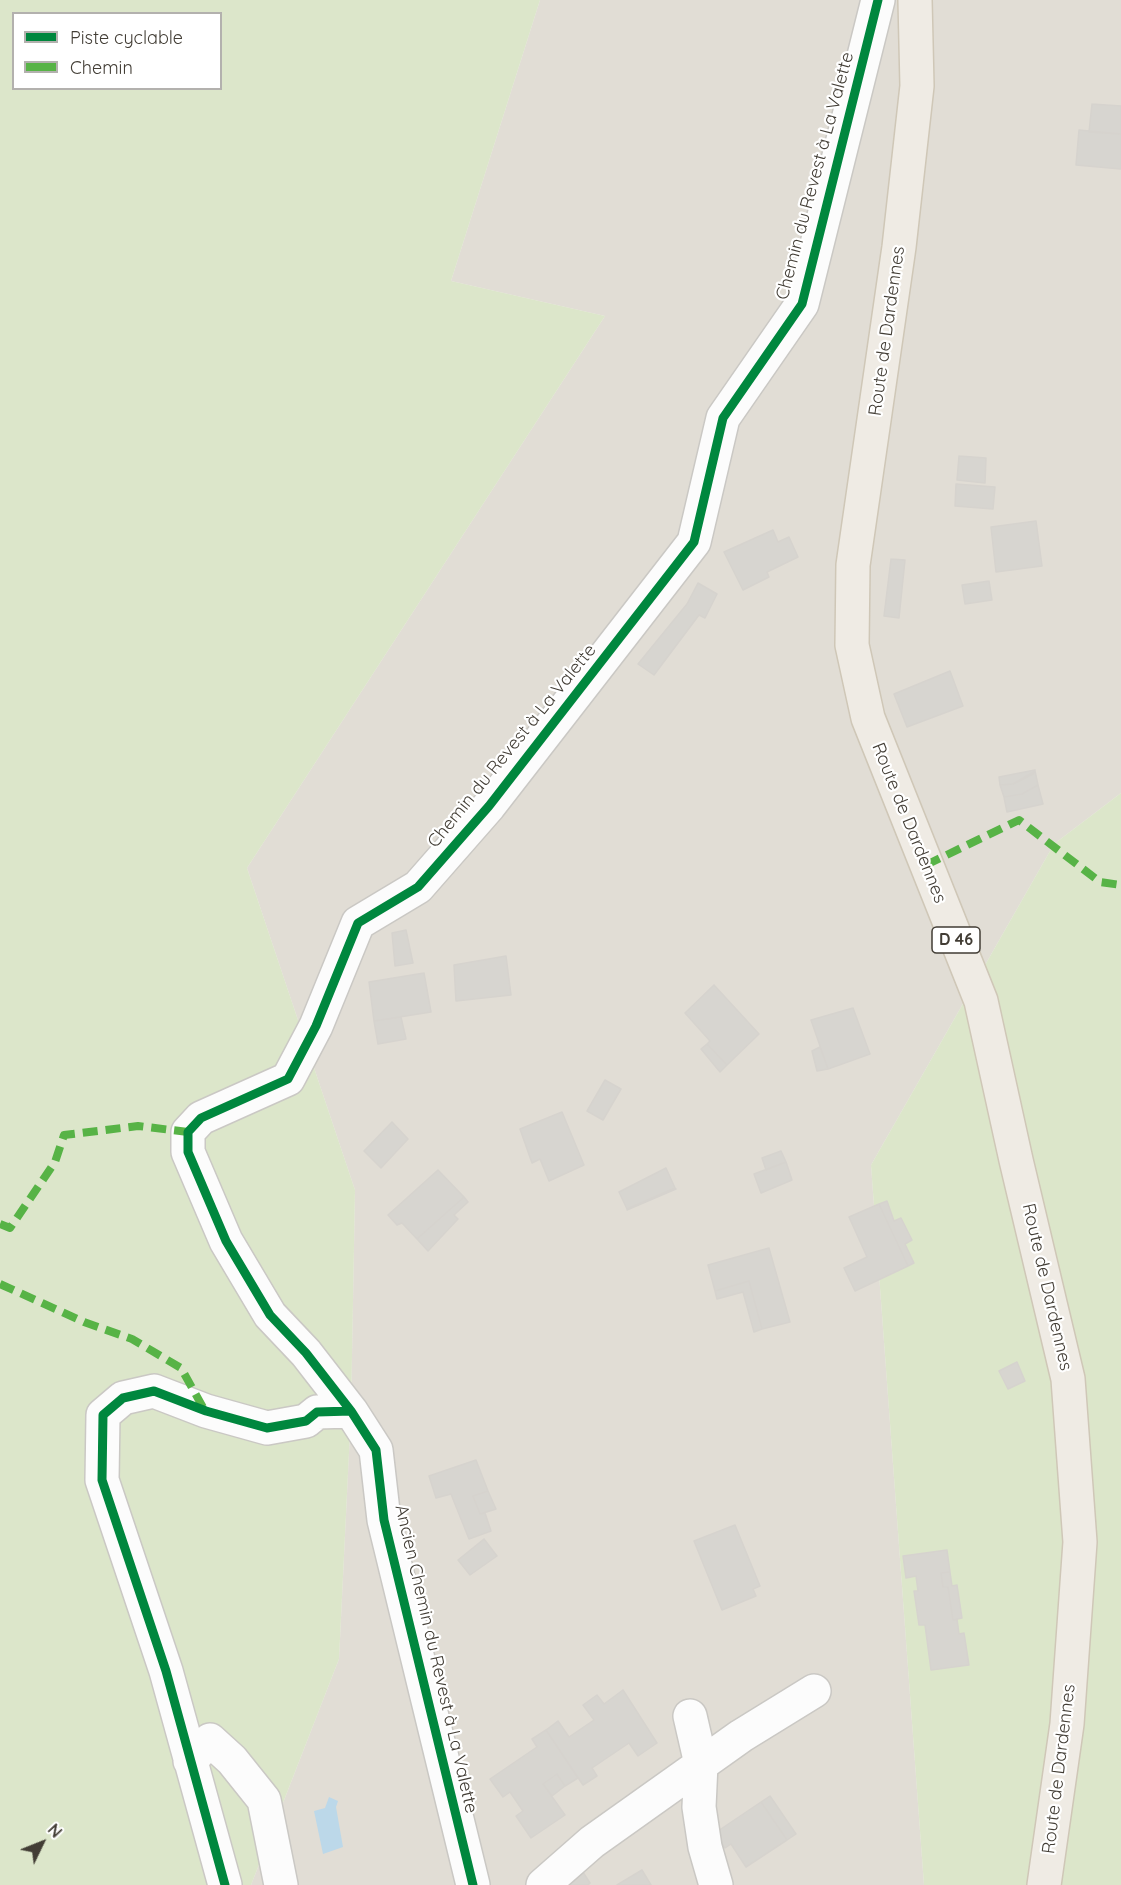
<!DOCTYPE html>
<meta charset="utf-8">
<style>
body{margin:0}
#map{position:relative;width:1121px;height:1885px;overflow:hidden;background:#eeece8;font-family:Quicksand,sans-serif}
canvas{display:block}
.legend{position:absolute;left:12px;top:12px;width:210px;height:78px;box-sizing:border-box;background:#fff;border:2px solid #b3b1ae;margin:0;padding:8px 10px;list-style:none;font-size:18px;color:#423d35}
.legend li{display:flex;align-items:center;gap:12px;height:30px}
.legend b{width:30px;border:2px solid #b3b1ae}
.north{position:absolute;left:12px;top:1813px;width:60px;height:60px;-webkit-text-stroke:4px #fff;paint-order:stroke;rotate:47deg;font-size:16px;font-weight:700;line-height:24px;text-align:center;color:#423d35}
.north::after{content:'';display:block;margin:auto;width:21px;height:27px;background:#423d35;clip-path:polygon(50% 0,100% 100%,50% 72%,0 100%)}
</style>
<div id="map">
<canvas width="1121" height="1885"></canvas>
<ul class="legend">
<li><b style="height:8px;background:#00873e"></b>Piste cyclable</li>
<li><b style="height:8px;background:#57b346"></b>Chemin</li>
</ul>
<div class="north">N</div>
</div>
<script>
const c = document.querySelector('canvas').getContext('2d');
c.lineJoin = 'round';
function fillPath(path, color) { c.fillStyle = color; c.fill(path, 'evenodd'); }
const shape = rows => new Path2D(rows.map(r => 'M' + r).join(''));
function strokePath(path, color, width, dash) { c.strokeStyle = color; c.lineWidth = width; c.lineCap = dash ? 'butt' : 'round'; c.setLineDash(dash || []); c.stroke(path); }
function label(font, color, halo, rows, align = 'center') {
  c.font = font + ' Quicksand,sans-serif'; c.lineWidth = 4.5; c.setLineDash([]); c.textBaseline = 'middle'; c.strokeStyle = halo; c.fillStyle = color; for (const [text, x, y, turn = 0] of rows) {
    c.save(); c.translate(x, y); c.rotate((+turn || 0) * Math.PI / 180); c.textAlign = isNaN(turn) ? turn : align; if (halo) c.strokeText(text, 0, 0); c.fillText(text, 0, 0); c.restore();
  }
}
const residential = shape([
 [540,0,1121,0,1121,793,1054,844,871,1165,924,1885,251,1885,339,1659,351,1411,355,1190,247,868,605,316,451,281]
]);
const green = shape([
 [0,0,540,0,451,281,605,316,247,868,355,1190,351,1411,339,1659,251,1885,0,1885],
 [14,14,220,14,220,88,14,88],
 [1121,793,1121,1885,924,1885,871,1165,1054,844]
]);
const water = shape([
 [329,1797,338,1801,336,1807,343,1847,323,1854,314,1811,325,1808]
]);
const building = shape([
 [1092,104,1121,106,1121,134,1089,132,1092,104],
 [1079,130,1121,134,1121,169,1076,165,1079,130],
 [959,456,986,458,985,483,957,480,959,456],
 [956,484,995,487,993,509,955,506,956,484],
 [1036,521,1042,566,996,572,991,527,1036,521],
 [773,530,778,542,789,537,798,557,767,572,769,577,743,590,724,552,773,530],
 [891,559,905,560,899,618,884,616,891,559],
 [989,581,992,600,965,604,962,585,989,581],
 [698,583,717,594,705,618,699,615,654,675,638,664,687,604,698,583],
 [950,671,963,706,907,727,894,694,950,671],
 [1035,770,1033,774,1013,784,1000,785,999,777,1035,770],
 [1035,771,1038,785,1022,794,1004,797,1000,785,1013,784,1035,771],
 [1038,785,1043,804,1007,812,1004,797,1022,794,1038,785],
 [406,930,413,963,395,966,392,933,406,930],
 [506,956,511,995,456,1001,454,965,506,956],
 [424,973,431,1012,374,1021,369,982,424,973],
 [714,985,759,1034,727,1065,707,1044,710,1041,685,1013,714,985],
 [853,1008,870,1054,828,1069,811,1020,853,1008],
 [401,1017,406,1039,378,1044,374,1021,401,1017],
 [707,1044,727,1065,720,1072,701,1049,707,1044],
 [820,1047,828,1069,817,1071,812,1051,820,1047],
 [605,1080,621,1089,603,1120,587,1111,605,1080],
 [562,1112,584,1165,549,1181,540,1159,532,1163,520,1129,562,1112],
 [392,1122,408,1139,381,1168,364,1151,392,1122],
 [781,1151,786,1162,766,1170,762,1158,781,1151],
 [786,1162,792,1180,761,1193,754,1174,786,1162],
 [666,1168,675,1188,627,1209,619,1192,666,1168],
 [438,1170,464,1197,417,1239,402,1223,397,1225,388,1215,438,1170],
 [675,1188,676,1189,627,1210,627,1209,675,1188],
 [464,1197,468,1202,454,1215,458,1219,428,1251,417,1239,464,1197],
 [887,1201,894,1221,901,1218,912,1240,905,1244,914,1263,908,1266,879,1204,887,1201],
 [879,1204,908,1266,855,1291,844,1268,867,1257,849,1217,879,1204],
 [769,1248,790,1322,762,1329,749,1281,715,1291,708,1265,769,1248],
 [749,1281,762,1329,754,1332,743,1292,717,1299,715,1291,749,1281],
 [1017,1362,1025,1381,1008,1389,999,1371,1017,1362],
 [476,1460,488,1491,473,1496,480,1514,485,1513,491,1531,469,1539,451,1494,436,1498,429,1476,476,1460],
 [488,1491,496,1509,480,1514,473,1496,488,1491],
 [735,1525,760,1586,753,1589,756,1596,722,1610,694,1541,735,1525],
 [484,1539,497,1556,470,1575,458,1560,484,1539],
 [947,1550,950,1572,941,1573,943,1587,948,1587,953,1620,957,1619,959,1634,964,1633,969,1665,931,1670,925,1625,919,1625,914,1591,918,1591,916,1576,906,1578,903,1556,947,1550],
 [950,1572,952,1586,957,1585,962,1618,953,1620,948,1587,943,1587,941,1573,950,1572],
 [623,1690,657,1743,638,1756,629,1743,592,1768,597,1776,583,1785,546,1730,558,1721,569,1737,594,1720,583,1705,597,1695,604,1704,623,1690],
 [546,1730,578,1778,565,1786,557,1774,543,1784,565,1815,531,1838,516,1816,523,1811,510,1792,503,1797,490,1779,537,1747,532,1739,546,1730],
 [557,1774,565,1786,552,1796,543,1784,557,1774],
 [770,1796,796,1834,787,1840,761,1802,770,1796],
 [761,1802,787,1840,746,1867,731,1844,725,1848,715,1833,761,1802],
 [581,1869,590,1883,588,1885,569,1885,565,1880,581,1869],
 [642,1870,651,1885,617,1885,642,1870]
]);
const minor = shape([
 [690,1716,701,1764,699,1807,705,1847,716,1885],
 [190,1761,210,1740,232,1760,264,1800,281,1885],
 [225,1885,166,1671,102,1480,103,1415,123,1398,154,1391,206,1411,267,1428,306,1421,317,1412,351,1411],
 [473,1885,384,1520,376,1450,351,1411,306,1353,270,1315,226,1241,188,1152,188,1132,201,1118,288,1079,316,1026,358,923,418,887,489,806,694,542,723,418,802,304,878,0],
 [543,1885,592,1842,741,1736,814,1691]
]);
const major = shape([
 [915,0,917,86,899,247,853,565,852,645,868,718,981,1001,1016,1160,1068,1379,1080,1542,1067,1724,1044,1885]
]);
const quiet = shape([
 [926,865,1019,820,1100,882,1121,885],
 [0,1224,10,1228,55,1162,64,1135,138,1126,188,1132],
 [0,1284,84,1322,132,1339,181,1368,205,1411]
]);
const cycleway = shape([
 [225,1885,166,1671,102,1480,103,1415,123,1398,154,1391,206,1411,267,1428,306,1421,317,1412,351,1411],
 [473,1885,384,1520,376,1450,351,1411,306,1353,270,1315,226,1241,188,1152,188,1132,201,1118,288,1079,316,1026,358,923,418,887,489,806,694,542,723,418,802,304,878,0]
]);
const shields = [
 [956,940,48]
];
const shieldNames = [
 ["D 46",956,940]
];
const streetNames = [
 ["Chemin du Revest à La Valette",815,176,-75],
 ["Route de Dardennes",887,331,-82],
 ["Chemin du Revest à La Valette",512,746,-51],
 ["Route de Dardennes",909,823,68],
 ["Route de Dardennes",1047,1287,77],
 ["Ancien Chemin du Revest à La Valette",436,1659,77],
 ["Route de Dardennes",1059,1769,-83]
];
fillPath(residential, '#e1ddd5');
fillPath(green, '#dce6ca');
fillPath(water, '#bcd8e9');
fillPath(building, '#d7d5d0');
strokePath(building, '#d6d3ce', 1.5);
strokePath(minor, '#cac8c4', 36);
strokePath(major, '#cfc7b7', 36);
strokePath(minor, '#fcfcfc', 33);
strokePath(major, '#efebe4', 33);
strokePath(quiet, '#57b346', 8, [15, 8]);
strokePath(cycleway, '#00873e', 9);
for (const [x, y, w] of shields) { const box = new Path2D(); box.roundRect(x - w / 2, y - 13, w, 26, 4.5); c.fillStyle = '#fff'; c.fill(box); strokePath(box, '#423d35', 1.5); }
label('bold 16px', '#423d35', null, shieldNames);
label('18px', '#423d35', '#fff', streetNames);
</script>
